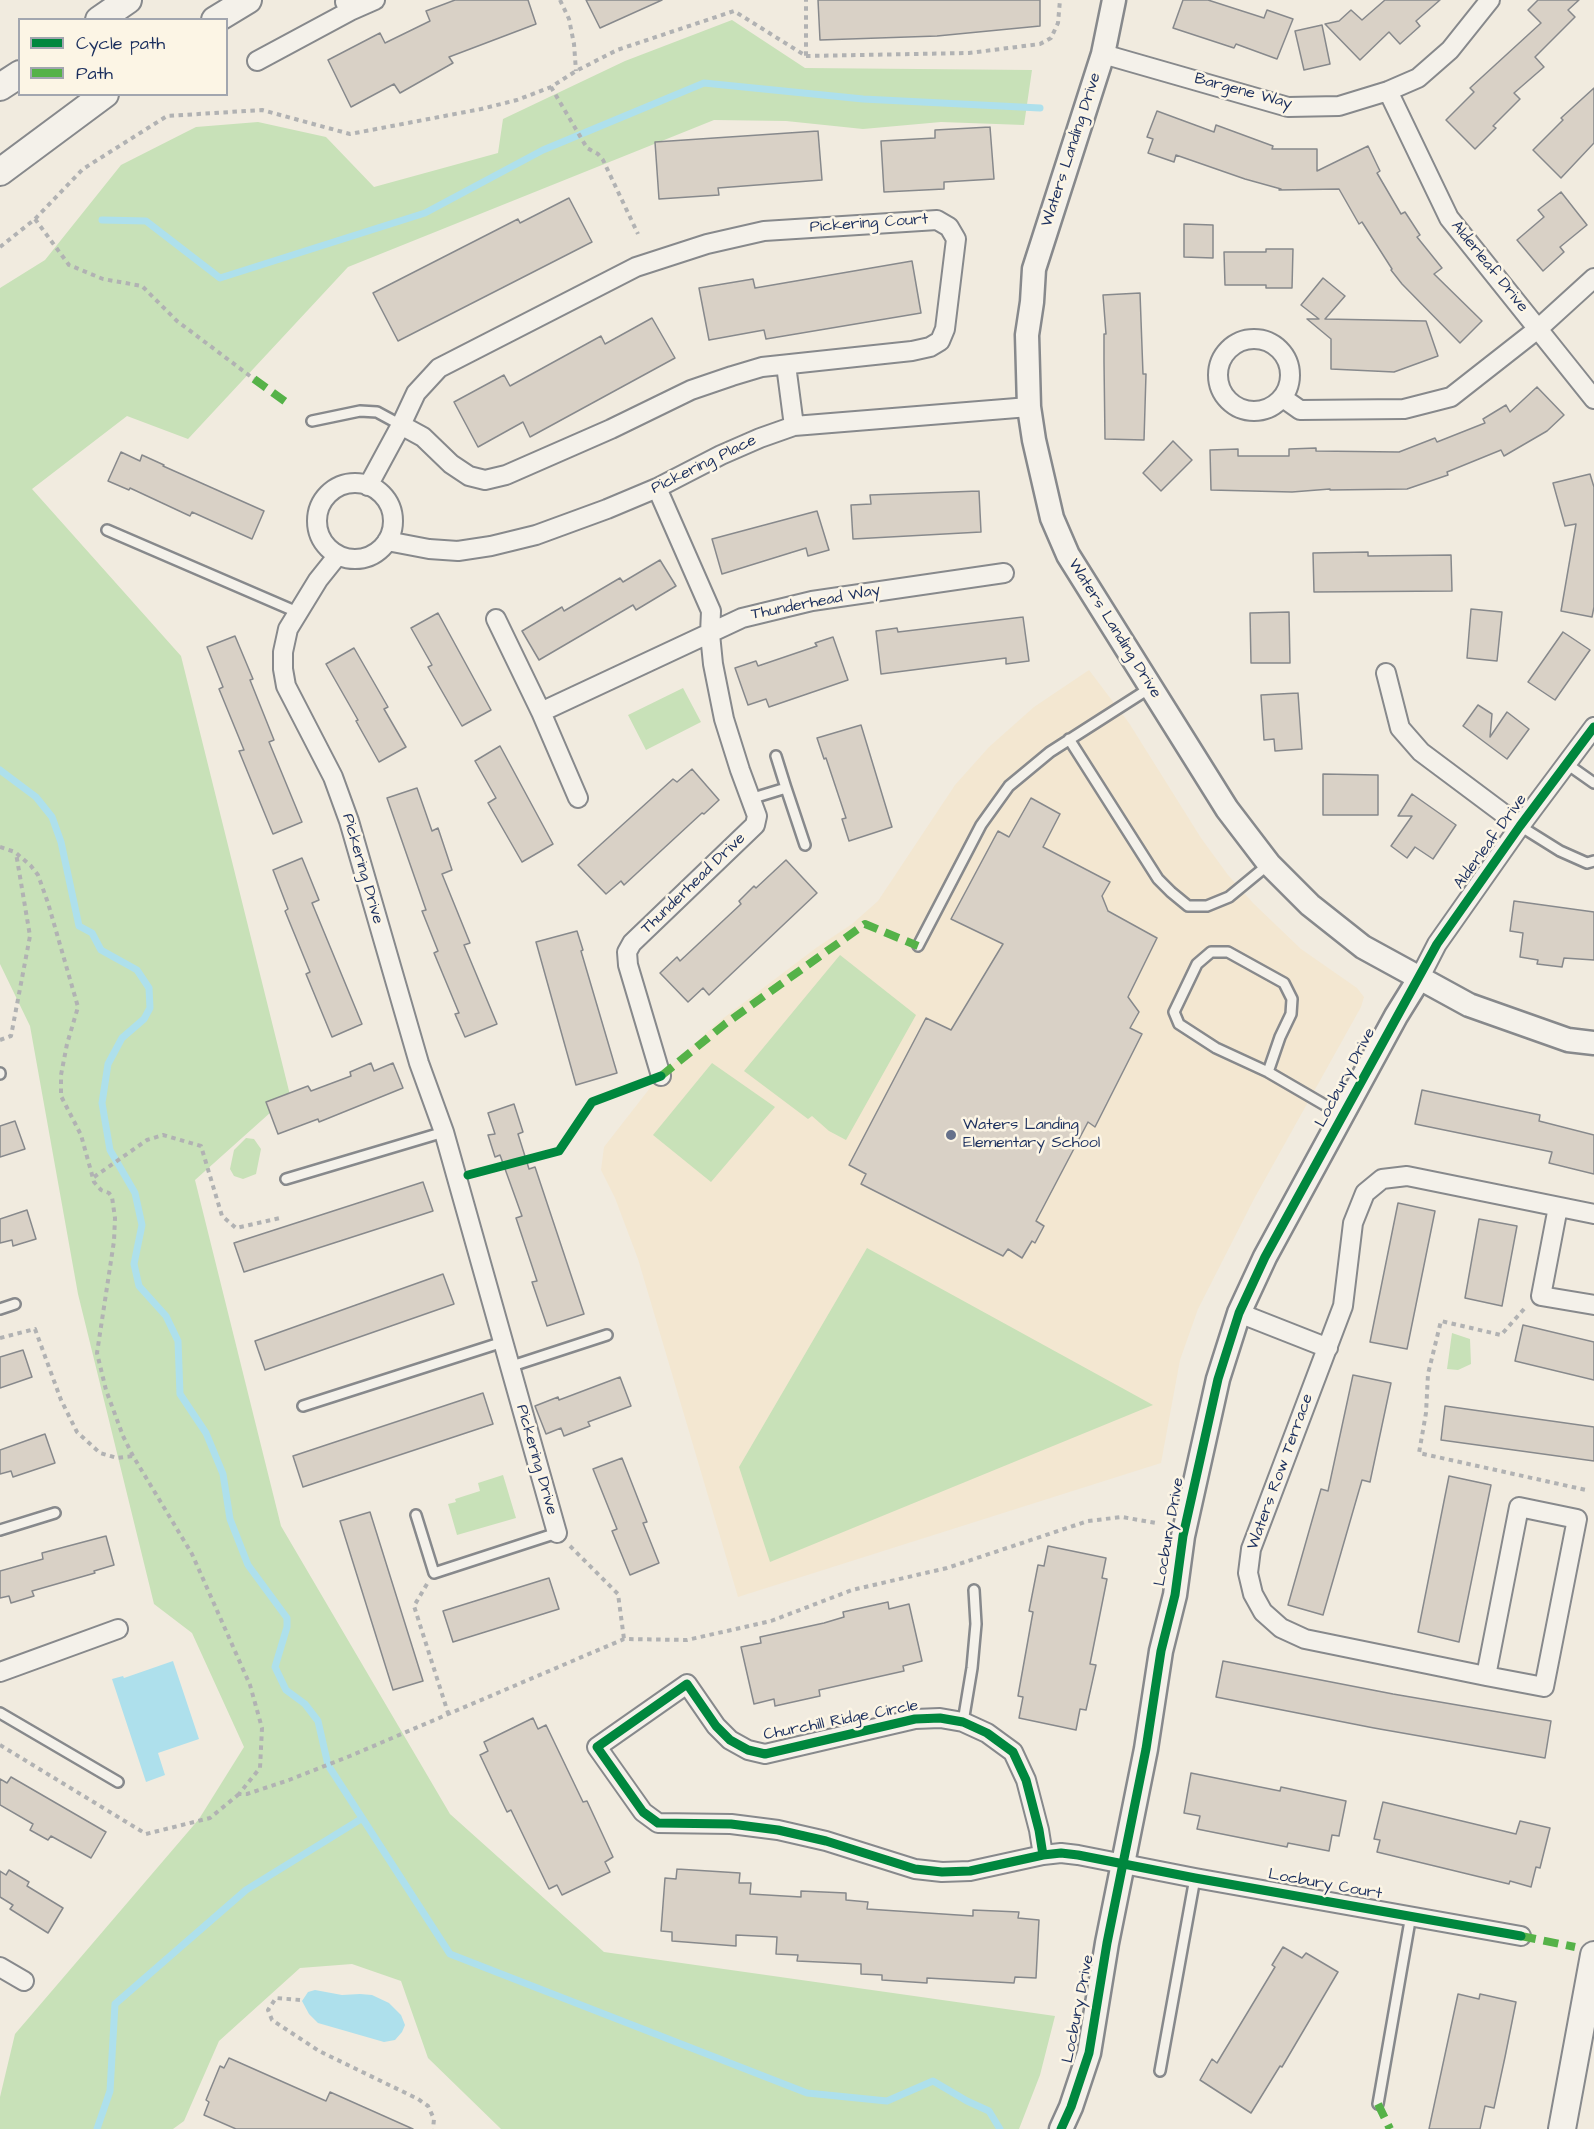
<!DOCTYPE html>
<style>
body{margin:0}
#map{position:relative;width:1594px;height:2129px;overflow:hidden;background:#f1ebdf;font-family:"Architects Daughter",sans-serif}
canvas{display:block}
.legend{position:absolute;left:18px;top:18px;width:210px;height:78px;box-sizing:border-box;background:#fcf5e5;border:2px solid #a2a6af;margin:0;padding:8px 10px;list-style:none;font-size:18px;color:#1b2f5e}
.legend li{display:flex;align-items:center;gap:12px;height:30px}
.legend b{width:30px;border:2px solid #a2a6af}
</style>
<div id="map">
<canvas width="1594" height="2129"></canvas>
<ul class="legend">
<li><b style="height:8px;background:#00873e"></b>Cycle path</li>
<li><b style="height:8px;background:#55b248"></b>Path</li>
</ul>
</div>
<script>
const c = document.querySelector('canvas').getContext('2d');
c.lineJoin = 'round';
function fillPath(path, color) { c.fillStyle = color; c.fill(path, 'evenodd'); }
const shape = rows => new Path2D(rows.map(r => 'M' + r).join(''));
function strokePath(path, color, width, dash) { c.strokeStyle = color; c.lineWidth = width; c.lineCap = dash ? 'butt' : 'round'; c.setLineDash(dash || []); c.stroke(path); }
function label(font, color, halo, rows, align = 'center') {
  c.font = font + ' "Architects Daughter",sans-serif'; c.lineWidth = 5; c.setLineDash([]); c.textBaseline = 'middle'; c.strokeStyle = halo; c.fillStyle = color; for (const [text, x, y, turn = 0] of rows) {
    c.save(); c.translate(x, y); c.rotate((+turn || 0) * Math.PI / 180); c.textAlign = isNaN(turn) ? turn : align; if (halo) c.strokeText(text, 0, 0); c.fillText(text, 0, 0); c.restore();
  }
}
const built = shape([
 [1089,670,1129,723,1201,838,1228,875,1253,903,1301,949,1357,988,1364,997,1361,1007,1254,1199,1198,1309,1180,1360,1161,1463,738,1597,638,1259,615,1198,601,1170,604,1147,657,1079,717,1023,816,948,852,924,878,901,955,785,989,747,1034,707]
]);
const green = shape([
 [732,20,805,68,1032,70,1024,125,941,122,863,129,786,121,714,120,348,267,188,439,127,416,32,489,181,656,290,1095,195,1180,281,1526,450,1814,604,1952,1055,2016,1040,2075,1019,2129,501,2129,428,2058,401,1981,352,1964,300,1968,219,2041,184,2121,173,2129,0,2129,0,2097,15,2034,199,1819,244,1747,192,1633,154,1604,78,1294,30,1026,0,964,0,288,45,260,121,165,196,127,258,122,326,137,374,187,498,153,503,119,625,61],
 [683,688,701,722,646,750,628,715],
 [840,955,916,1015,846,1140,829,1131,812,1116,808,1119,744,1071],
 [712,1063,775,1107,711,1182,653,1135],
 [246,1138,254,1139,261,1149,256,1174,243,1179,234,1176,230,1169,234,1150],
 [867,1248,1153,1405,770,1562,739,1467],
 [1452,1333,1470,1339,1471,1364,1458,1370,1447,1369],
 [503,1475,516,1518,457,1535,448,1504,456,1502,455,1499,480,1491,478,1483]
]);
const water = shape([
 [173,1661,199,1739,158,1753,165,1775,146,1782,112,1679,123,1676,124,1678],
 [315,1990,342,1995,360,1994,372,1995,389,2003,401,2015,405,2025,402,2032,395,2040,384,2042,318,2023,309,2014,302,2001,308,1992]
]);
const stream = shape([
 [102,220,146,221,220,278,425,213,543,150,704,83,863,99,1040,108],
 [0,770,36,797,52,817,61,842,79,926,92,933,101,950,137,970,149,988,150,1008,144,1019,122,1038,108,1064,102,1103,110,1150,135,1193,142,1225,134,1264,139,1286,166,1316,178,1341,180,1394,206,1433,223,1474,230,1519,248,1565,287,1618,287,1627,275,1667,286,1690,305,1704,318,1721,328,1765,450,1954,807,2093,887,2101,933,2081,967,2101,989,2111,1000,2129],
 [97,2129,110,2091,115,2004,246,1890,361,1819]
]);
const building = shape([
 [455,0,528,0,536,24,449,57,453,63,400,93,394,84,351,107,328,60,380,33,385,43,430,21,426,11,455,0],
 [586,0,662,0,600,28,586,0],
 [818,0,1040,0,1040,26,937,36,820,40,818,0],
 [1183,0,1208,0,1264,18,1267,10,1293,19,1277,59,1236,44,1234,48,1173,28,1183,0],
 [1385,0,1440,0,1416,21,1420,26,1400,44,1389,32,1360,60,1325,24,1339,21,1351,10,1362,20,1385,0],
 [1538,0,1579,0,1568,10,1575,17,1535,57,1544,67,1514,93,1520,99,1493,126,1496,128,1475,149,1446,120,1474,92,1470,88,1541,23,1528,10,1538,0],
 [1322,25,1330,64,1304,70,1295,31,1322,25],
 [1594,88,1594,143,1561,178,1533,150,1563,120,1561,118,1594,88],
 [1157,111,1214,132,1216,125,1273,146,1272,149,1317,149,1317,171,1368,146,1380,171,1377,173,1401,214,1405,212,1420,235,1417,237,1442,268,1434,274,1482,321,1460,343,1402,284,1391,270,1392,269,1362,222,1359,224,1339,189,1279,190,1281,189,1245,179,1176,155,1174,162,1148,153,1153,139,1147,137,1157,111],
 [990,127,994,179,944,182,944,189,884,192,881,141,935,138,935,130,990,127],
 [818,131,822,180,718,188,719,195,659,199,655,142,818,131],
 [1561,192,1587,225,1560,247,1564,252,1543,271,1517,240,1544,217,1538,210,1561,192],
 [569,198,592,242,398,341,373,293,518,219,520,223,569,198],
 [1184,224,1213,225,1213,258,1184,257,1184,224],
 [1266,249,1293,249,1292,288,1266,288,1266,285,1225,285,1224,252,1266,252,1266,249],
 [912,261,921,313,766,339,764,330,709,340,699,288,753,279,755,288,912,261],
 [1323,278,1345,296,1325,319,1426,321,1438,356,1394,372,1331,369,1331,339,1307,319,1319,319,1301,305,1323,278],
 [1140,293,1143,374,1146,374,1144,440,1105,439,1104,362,1104,334,1106,334,1103,295,1140,293],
 [652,318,675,358,530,437,523,422,478,447,454,402,504,375,510,386,601,336,605,344,652,318],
 [1537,387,1564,415,1547,431,1504,456,1501,450,1447,472,1448,475,1407,489,1330,490,1330,489,1292,492,1211,490,1210,450,1238,449,1238,456,1289,456,1289,449,1316,448,1316,451,1399,452,1435,438,1437,442,1485,423,1483,419,1506,405,1510,412,1537,387],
 [1173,441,1192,460,1161,491,1143,473,1173,441],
 [121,452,140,461,142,455,164,465,163,466,264,511,252,539,192,512,190,516,130,488,129,490,108,481,121,452],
 [1590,474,1594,487,1594,607,1592,617,1561,611,1576,524,1565,526,1553,483,1590,474],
 [979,491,981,532,853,539,851,505,871,504,870,495,979,491],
 [817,511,829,550,808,556,806,548,722,574,712,539,817,511],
 [1368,552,1368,556,1451,555,1452,591,1314,592,1313,553,1368,552],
 [660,560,676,586,636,610,633,605,539,660,522,631,562,607,564,611,620,578,623,582,660,560],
 [1471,609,1502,612,1497,661,1467,658,1471,609],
 [1289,612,1290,663,1251,663,1250,613,1289,612],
 [438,613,491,710,462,726,428,667,432,665,411,628,438,613],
 [1023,617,1029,661,1006,664,1006,658,881,674,876,631,897,628,898,632,1023,617],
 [1563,632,1590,650,1555,700,1528,682,1563,632],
 [235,636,253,679,250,680,274,740,269,742,302,822,273,834,239,751,244,750,219,689,223,687,207,647,235,636],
 [833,637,848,680,769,707,766,699,748,705,735,668,756,661,758,666,817,646,815,643,833,637],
 [354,648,388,707,384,709,406,747,379,762,356,721,358,720,326,664,354,648],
 [1298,693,1302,749,1275,751,1274,739,1264,740,1261,695,1298,693],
 [1478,705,1492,714,1490,737,1507,712,1529,729,1507,759,1463,726,1478,705],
 [861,725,892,827,849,841,842,819,846,818,826,758,824,759,817,738,861,725],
 [500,746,553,844,522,862,488,803,496,798,475,761,500,746],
 [692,769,719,800,704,814,702,813,624,885,621,881,606,894,578,865,673,779,677,782,692,769],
 [1323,774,1378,775,1378,815,1323,815,1323,774],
 [417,788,432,831,438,828,452,870,442,874,470,943,464,945,497,1024,465,1037,455,1014,459,1013,434,953,438,951,422,911,426,910,387,798,417,788],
 [1412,794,1456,825,1433,859,1415,847,1407,858,1391,846,1412,816,1398,816,1412,794],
 [1031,798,1060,814,1043,847,1110,882,1102,896,1108,911,1157,938,1128,997,1139,1012,1130,1028,1142,1034,1095,1127,1088,1122,1036,1221,1044,1226,1035,1243,1032,1241,1022,1258,1008,1249,1003,1256,861,1184,866,1174,849,1165,926,1018,951,1030,1003,944,951,919,998,831,1009,837,1031,798],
 [302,858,319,900,312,903,362,1024,332,1037,306,974,310,972,285,911,288,909,273,870,302,858],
 [786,860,817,893,709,995,703,988,688,1002,660,973,677,957,680,961,741,904,739,901,754,886,756,888,786,860],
 [1514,901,1594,912,1594,960,1564,958,1562,967,1537,964,1538,960,1520,957,1523,933,1510,931,1514,901],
 [577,931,583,950,581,951,617,1073,576,1085,536,942,577,931],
 [371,1063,374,1071,393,1063,403,1088,319,1122,318,1119,278,1134,266,1102,308,1086,311,1091,351,1076,350,1072,371,1063],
 [1422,1090,1540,1115,1539,1121,1594,1135,1594,1174,1549,1163,1552,1152,1415,1124,1422,1090],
 [514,1104,523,1132,518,1134,529,1169,535,1167,584,1314,547,1326,532,1282,537,1281,516,1218,522,1216,500,1155,495,1157,488,1135,495,1134,488,1113,514,1104],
 [15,1121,25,1149,0,1157,0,1126,15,1121],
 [423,1182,433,1211,244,1272,234,1243,423,1182],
 [1398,1203,1435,1211,1407,1349,1370,1342,1398,1203],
 [27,1210,36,1239,13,1246,12,1240,0,1243,0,1219,27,1210],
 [1479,1219,1517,1226,1502,1306,1465,1298,1479,1219],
 [443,1274,454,1304,265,1370,255,1341,443,1274],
 [1523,1325,1594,1342,1594,1380,1515,1361,1523,1325],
 [23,1350,32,1377,0,1388,0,1357,23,1350],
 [1353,1375,1391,1383,1370,1482,1362,1480,1323,1615,1288,1605,1321,1489,1328,1491,1353,1375],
 [620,1377,631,1406,588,1422,590,1426,564,1436,561,1428,546,1434,535,1406,558,1397,559,1400,620,1377],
 [483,1393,493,1424,303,1487,293,1456,483,1393],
 [1445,1406,1594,1427,1594,1461,1441,1440,1445,1406],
 [45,1434,55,1463,13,1477,11,1471,0,1474,0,1450,45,1434],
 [622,1458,647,1522,643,1523,659,1563,630,1575,612,1531,617,1529,593,1469,622,1458],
 [1449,1476,1491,1485,1459,1642,1418,1632,1449,1476],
 [370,1512,423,1681,393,1690,340,1521,370,1512],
 [106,1536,114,1565,94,1571,95,1573,32,1591,34,1596,11,1603,9,1596,0,1598,0,1571,43,1559,42,1553,106,1536],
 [1048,1546,1106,1558,1102,1578,1107,1579,1090,1664,1096,1665,1086,1710,1080,1709,1076,1730,1019,1718,1023,1697,1018,1696,1033,1612,1029,1611,1038,1565,1044,1566,1048,1546],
 [549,1578,559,1609,453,1642,443,1611,549,1578],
 [888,1602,889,1609,909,1604,922,1661,903,1666,904,1671,819,1690,820,1696,775,1706,774,1699,754,1704,741,1647,761,1643,760,1637,824,1623,844,1617,843,1612,888,1602],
 [1223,1661,1393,1694,1551,1721,1545,1758,1374,1728,1216,1697,1223,1661],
 [533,1718,538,1729,546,1725,583,1802,587,1801,613,1857,605,1862,610,1872,562,1895,557,1885,549,1889,511,1810,507,1812,480,1755,488,1751,484,1742,533,1718],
 [1191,1773,1280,1791,1281,1787,1346,1801,1339,1836,1332,1835,1329,1851,1288,1843,1287,1847,1197,1829,1200,1816,1184,1813,1191,1773],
 [11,1777,106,1832,91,1858,51,1836,48,1840,30,1830,33,1824,0,1805,0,1779,7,1783,11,1777],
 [1383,1802,1516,1834,1520,1821,1550,1828,1540,1868,1536,1867,1531,1887,1510,1881,1509,1884,1377,1852,1380,1840,1374,1839,1383,1802],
 [677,1869,740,1873,739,1883,751,1883,750,1894,801,1897,801,1891,846,1893,846,1900,868,1902,867,1909,973,1916,973,1910,1019,1912,1018,1918,1039,1920,1036,1978,1015,1977,1014,1983,927,1978,927,1983,882,1980,882,1975,861,1974,861,1964,797,1961,798,1955,776,1954,777,1937,736,1935,736,1946,672,1941,672,1932,661,1931,665,1878,676,1879,677,1869],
 [9,1870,29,1882,27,1886,63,1908,48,1933,10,1909,13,1905,0,1897,0,1871,6,1875,9,1870],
 [1283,1947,1302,1958,1306,1953,1338,1972,1282,2067,1280,2066,1251,2113,1200,2080,1212,2059,1217,2063,1275,1967,1272,1965,1283,1947],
 [1458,1994,1479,1999,1480,1994,1516,2002,1505,2057,1494,2108,1485,2106,1480,2129,1429,2129,1458,1994],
 [229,2058,326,2101,330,2092,413,2129,236,2129,204,2115,209,2102,206,2100,220,2066,224,2068,229,2058]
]);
const path = shape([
 [560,0,569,19,574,44,576,71],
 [806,56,969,53,1040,44,1051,38,1058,23,1060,0],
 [551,87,587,148,598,154,603,160,638,234],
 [35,219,69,265,103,279,142,286,177,321,254,379],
 [0,247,35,219,83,169,167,116,262,110,350,134,481,109,517,100,551,87,576,71,617,50,734,11,806,56,806,0],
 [0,847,15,852,31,866,38,875,48,903,78,1007,67,1044,61,1075,61,1096,81,1135,94,1182,101,1190,109,1193,112,1197,115,1218,114,1241,97,1353,106,1390,123,1436,133,1456,192,1554,250,1685,262,1728,260,1768,239,1794,247,1794,289,1780,350,1756,624,1639,687,1640,771,1621,852,1590,947,1568,1088,1521,1122,1517,1156,1523],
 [0,1040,11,1036,30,936,16,853],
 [94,1177,147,1140,163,1135,201,1146,222,1216,236,1228,280,1218],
 [1524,1309,1501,1335,1441,1321,1428,1374,1426,1413,1419,1453,1586,1490],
 [0,1338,35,1329,61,1400,77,1432,100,1453,117,1458,133,1456],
 [570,1546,618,1594,624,1639],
 [427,1584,414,1606,449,1716],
 [0,1745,146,1834,210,1818,239,1794],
 [300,2000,276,1998,268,2010,272,2020,319,2051,418,2099,428,2106,434,2119,433,2129]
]);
const service = shape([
 [312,421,360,411,377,412,401,425],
 [107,530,297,612],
 [1069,739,1158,879,1171,892,1188,906,1207,906,1229,897,1269,864],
 [776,756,786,788],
 [1567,764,1594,783],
 [750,799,786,788,805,845],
 [1520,826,1560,851,1587,863,1594,861],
 [918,946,981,825,1009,786,1050,752,1150,688],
 [1268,1072,1280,1037,1291,1014,1292,999,1284,983,1228,952,1211,952,1197,964,1174,1012,1179,1024,1216,1048,1268,1072,1342,1115],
 [0,1074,0,1073],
 [286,1179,444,1132],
 [0,1309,15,1304],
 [509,1367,607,1335],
 [303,1406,503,1342],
 [416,1515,434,1573,557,1533],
 [0,1530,55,1513],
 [0,1713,118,1782],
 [963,1722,972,1668,976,1624,974,1590],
 [1160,2071,1195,1878],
 [1378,2104,1411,1915]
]);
const minor = shape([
 [345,2,350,11,375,0],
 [1103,54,1288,107,1339,106,1388,91,1418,78,1450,50,1490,0],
 [257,61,350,11],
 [1388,91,1449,218,1594,399],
 '1218 375a36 36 0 1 1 72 0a36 36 0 1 1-72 0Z',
 [786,365,794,426],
 [1283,398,1300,410,1404,409,1451,397,1539,328,1594,278],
 '317 521a38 38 0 1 1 76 0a38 38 0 1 1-76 0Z',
 [368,486,401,425,416,393,439,368,636,267,707,244,764,231,937,220,949,227,956,239,945,329,940,341,930,347,912,351,762,367,732,376,691,390,611,429,506,475,485,480,469,476,451,464,423,437,401,425],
 [657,488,711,611,710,634,713,664,724,719,740,770,757,816,755,825,632,943,627,952,628,965,661,1076],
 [387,541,429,549,458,551,491,546,536,535,607,509,657,488,721,455,760,438,794,426,1029,407],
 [338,555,318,580,288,629,283,652,283,669,286,686,333,777,349,821,419,1063,444,1132,557,1533],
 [496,619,541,712,578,798],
 [1386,673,1400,728,1421,752,1520,826],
 [541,712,742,618,812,601,1004,573],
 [1419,979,1437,944,1520,826,1594,727],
 [1558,1207,1541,1296,1594,1305],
 [1239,1313,1328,1348],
 [0,1672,118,1629],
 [1486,1676,1519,1507,1577,1519,1544,1687,1486,1676,1305,1639,1281,1628,1263,1612,1253,1594,1248,1573,1251,1549,1343,1306,1353,1223,1365,1193,1382,1179,1407,1176,1594,1214],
 [1043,1855,1039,1830,1026,1780,1013,1752,987,1733,963,1722,940,1718,915,1719,765,1754,748,1750,730,1740,716,1726,687,1684,597,1747,643,1812,658,1823,731,1824,778,1830,826,1841,915,1869,942,1872,970,1871,1043,1855,1061,1853,1078,1855,1195,1878,1521,1936],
 [0,1967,24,1981]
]);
const tertiary = shape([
 [1114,0,1103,54,1034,269,1032,302,1027,335,1029,407,1034,440,1052,518,1068,555,1227,809,1269,864,1310,905,1363,947,1469,1005,1568,1040,1594,1043],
 [1061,2129,1071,2107,1089,2053,1107,1943,1146,1749,1161,1651,1175,1595,1183,1536,1218,1379,1239,1313,1265,1257,1396,1016,1419,979]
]);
const secondary = shape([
 [99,20,128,0],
 [215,20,248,0],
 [0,87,20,74],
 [0,172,105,94],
 [1562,2129,1594,1955]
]);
const quiet = shape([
 [254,379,290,405],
 [661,1076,725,1024,865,924,918,946],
 [1521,1936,1575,1947],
 [1378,2104,1390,2129]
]);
const cycleway = shape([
 [468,1175,559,1151,592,1102,661,1076],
 [1043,1855,1039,1830,1026,1780,1013,1752,987,1733,963,1722,940,1718,915,1719,765,1754,748,1750,730,1740,716,1726,687,1684,597,1747,643,1812,658,1823,731,1824,778,1830,826,1841,915,1869,942,1872,970,1871,1043,1855,1061,1853,1078,1855,1195,1878,1521,1936],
 [1061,2129,1071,2107,1089,2053,1107,1943,1146,1749,1161,1651,1175,1595,1183,1536,1218,1379,1239,1313,1265,1257,1437,944,1520,826,1594,727]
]);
const markers = [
 [951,1135,6,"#66718b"]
];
const streetNames = [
 ["Bargene Way",1243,92,15],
 ["Waters Landing Drive",1072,150,-72],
 ["Pickering Court",869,224,-4],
 ["Alderleaf Drive",1489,267,51],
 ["Pickering Place",704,465,-26],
 ["Thunderhead Way",816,603,-11],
 ["Waters Landing Drive",1114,629,58],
 ["Alderleaf Drive",1491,842,-54],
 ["Pickering Drive",362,869,74],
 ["Thunderhead Drive",694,884,-44],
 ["Locbury Drive",1346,1078,-62],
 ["Pickering Drive",536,1460,74],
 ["Waters Row Terrace",1281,1472,-70],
 ["Locbury Drive",1170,1532,-80],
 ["Churchill Ridge Circle",841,1721,-11],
 ["Locbury Court",1325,1885,10],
 ["Locbury Drive",1079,2009,-79]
];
const poiNames = [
 ["Waters Landing",963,1126],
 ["Elementary School",963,1144]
];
fillPath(built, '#f3e7d1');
fillPath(green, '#c8e1b8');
fillPath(water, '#aee0ec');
strokePath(stream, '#aee0ec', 7);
fillPath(building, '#d9d1c6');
strokePath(building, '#87898c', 1.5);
strokePath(service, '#87898c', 14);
strokePath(minor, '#87898c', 22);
strokePath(tertiary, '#87898c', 27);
strokePath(secondary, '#87898c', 30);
strokePath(path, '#b1b2b3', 4, [4.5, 4.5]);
strokePath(service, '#f4f1ea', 9);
strokePath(minor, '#f4f1ea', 18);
strokePath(tertiary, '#f4f1ea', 22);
strokePath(secondary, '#f4f1ea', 26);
strokePath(quiet, '#55b248', 8, [15, 8]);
strokePath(cycleway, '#00873e', 9);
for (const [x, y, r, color] of markers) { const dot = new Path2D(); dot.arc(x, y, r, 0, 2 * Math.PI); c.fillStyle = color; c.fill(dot); strokePath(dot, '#fcf5e5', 2); }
label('16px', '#1b2f5e', '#fcf5e5', streetNames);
label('16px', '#1b2f5e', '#fcf5e5', poiNames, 'left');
</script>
